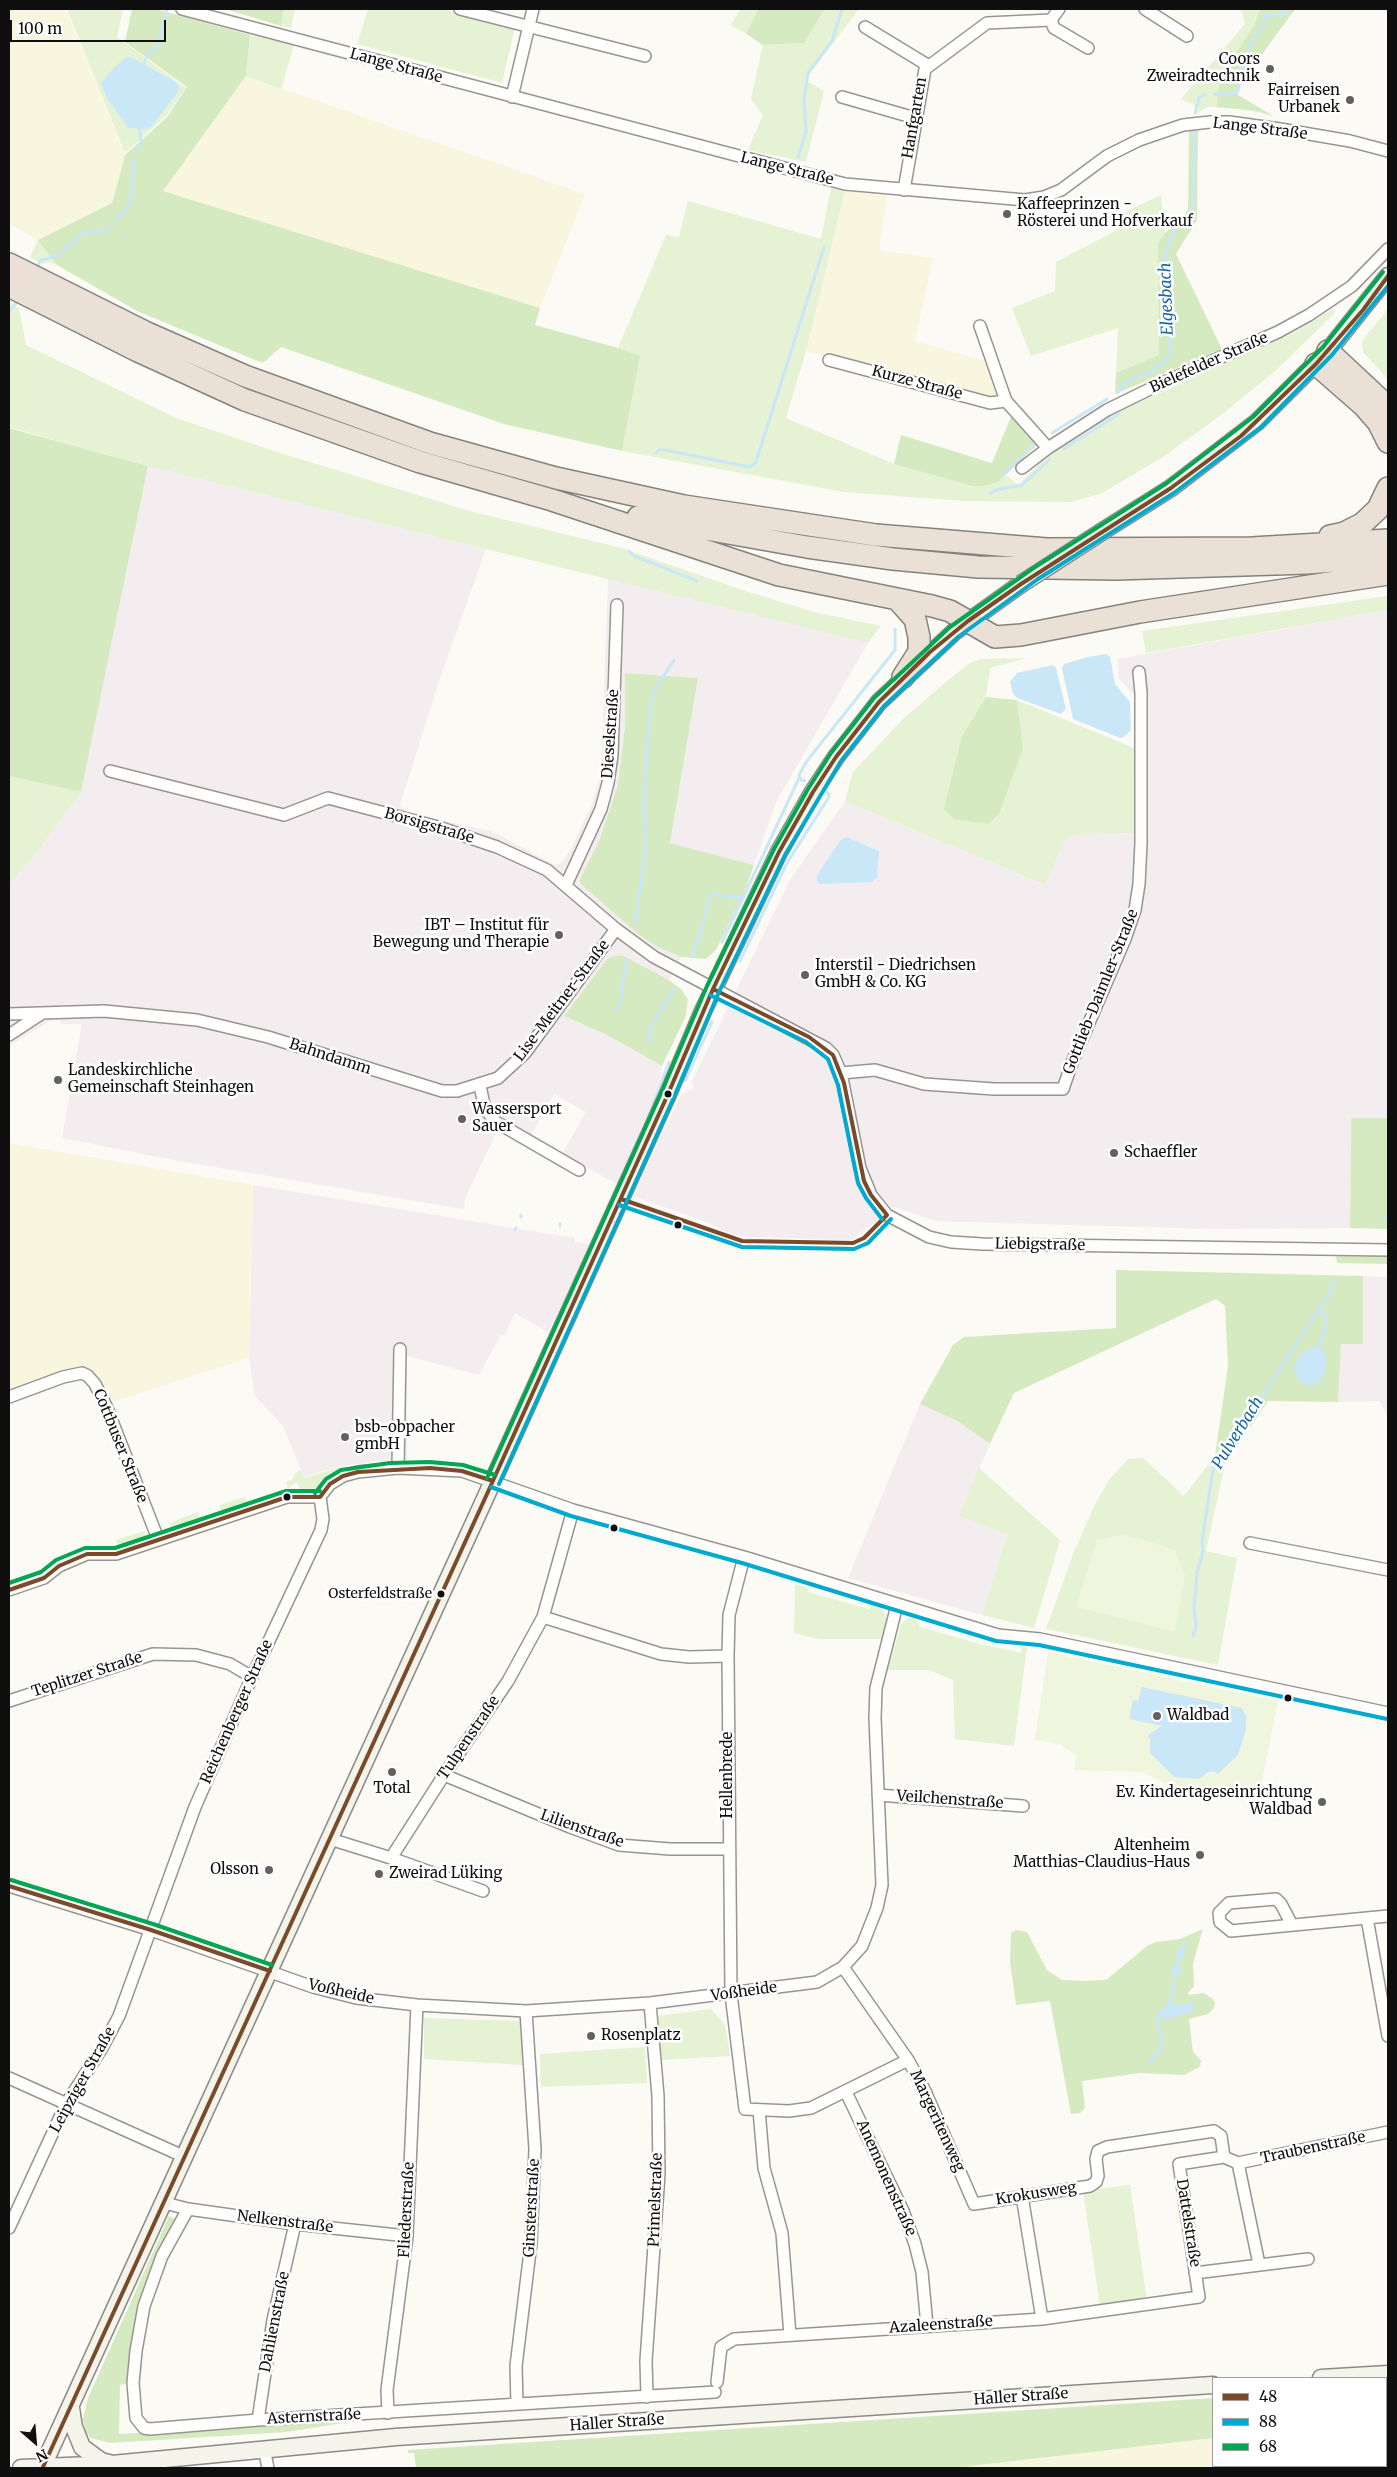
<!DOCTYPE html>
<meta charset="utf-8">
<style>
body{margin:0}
#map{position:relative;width:1397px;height:2477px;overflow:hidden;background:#fcfaf4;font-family:Merriweather,serif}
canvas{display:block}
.frame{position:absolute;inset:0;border:10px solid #0f0f0f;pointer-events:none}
.legend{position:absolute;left:1212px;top:2377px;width:175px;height:90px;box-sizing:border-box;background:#fff;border:1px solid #9f9f9f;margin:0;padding:6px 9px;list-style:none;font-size:15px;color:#0f0f0f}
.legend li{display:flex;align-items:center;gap:10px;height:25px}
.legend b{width:25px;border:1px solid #9f9f9f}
.north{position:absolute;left:10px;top:2417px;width:50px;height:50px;-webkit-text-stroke:4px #fff;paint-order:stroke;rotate:153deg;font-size:14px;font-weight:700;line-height:20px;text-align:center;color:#0f0f0f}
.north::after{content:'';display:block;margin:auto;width:18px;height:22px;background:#0f0f0f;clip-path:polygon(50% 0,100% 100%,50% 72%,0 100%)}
.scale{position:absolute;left:10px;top:20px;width:156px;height:22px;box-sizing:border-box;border:2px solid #0f0f0f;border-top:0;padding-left:6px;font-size:15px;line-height:18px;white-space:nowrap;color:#0f0f0f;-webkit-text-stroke:4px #fff;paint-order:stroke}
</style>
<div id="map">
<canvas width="1397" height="2477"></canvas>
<div class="frame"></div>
<ul class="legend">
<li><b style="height:6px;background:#7a4b2a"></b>48</li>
<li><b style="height:6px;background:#00a9ce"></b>88</li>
<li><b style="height:6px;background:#00a651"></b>68</li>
</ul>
<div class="north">N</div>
<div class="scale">100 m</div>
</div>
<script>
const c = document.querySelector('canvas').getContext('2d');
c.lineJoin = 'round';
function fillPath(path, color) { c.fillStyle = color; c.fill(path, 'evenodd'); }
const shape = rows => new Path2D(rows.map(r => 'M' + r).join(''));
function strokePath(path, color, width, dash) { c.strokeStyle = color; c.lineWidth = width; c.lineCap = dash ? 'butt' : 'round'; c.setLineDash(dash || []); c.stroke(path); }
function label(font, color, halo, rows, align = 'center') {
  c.font = font + ' Merriweather,serif'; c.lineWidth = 5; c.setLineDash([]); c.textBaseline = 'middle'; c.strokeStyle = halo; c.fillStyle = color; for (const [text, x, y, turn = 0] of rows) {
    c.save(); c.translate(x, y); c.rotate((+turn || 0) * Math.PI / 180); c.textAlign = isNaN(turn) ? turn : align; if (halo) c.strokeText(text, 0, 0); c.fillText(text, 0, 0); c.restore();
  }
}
const industrial = shape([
 [148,466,486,549,439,681,400,805,406,813,492,831,555,865,561,863,570,851,592,804,601,772,608,579,868,643,776,802,754,865,670,843,698,678,625,673,625,727,618,785,599,841,580,879,658,947,681,957,669,980,622,955,613,956,607,959,564,1016,609,1036,662,1066,656,1097,617,1184,562,1154,586,1112,554,1094,526,1145,499,1128,465,1198,464,1209,179,1161,62,1138,82,1024,61,1024,60,1020,50,1021,9,1046,9,884,39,850,81,792],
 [1388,610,1388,1118,1351,1118,1350,1228,1213,1229,936,1221,894,1207,852,1240,754,1237,731,1235,706,1222,633,1196,681,1095,689,1090,691,1091,694,1085,691,1083,790,880,845,801,1044,885,1064,842,1071,836,1081,834,1133,833,1134,695,1118,678,1118,659],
 [253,1185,575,1238,575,1242,591,1244,548,1332,515,1313,505,1335,501,1335,479,1375,407,1356,407,1460,376,1461,337,1467,304,1477,283,1426,255,1396,249,1358],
 [1363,1276,1388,1277,1388,1415,1379,1401,1338,1402,1341,1343,1363,1344],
 [920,1404,959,1422,990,1444,959,1516,1007,1533,982,1615,848,1578]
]);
const farmland = shape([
 [9,9,66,9,125,155,112,203,38,240,9,223,9,39,12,39,9,31],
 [246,76,585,194,540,308,163,191],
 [845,191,887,196,879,250,933,258,915,341,988,362,997,394,993,397,806,351],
 [9,1143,253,1185,249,1358,109,1403,93,1370,76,1367,9,1392],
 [1213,2438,1213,2466,1375,2466,1375,2468,953,2468]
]);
const green = shape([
 [67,9,123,9,117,37,186,88,166,116,125,153],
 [131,57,176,82,126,125,102,88],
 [284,9,295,9,291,28,281,26],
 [368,9,442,9,515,27,502,83,357,44],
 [740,9,758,9,746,34,731,25],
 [825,9,859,9,805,80,824,91,806,162,748,150,763,115,751,99,763,45,804,43],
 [1241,9,1295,9,1236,89,1238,95,1273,116,1239,108,1207,107,1196,114,1194,105,1181,99,1245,24],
 [250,35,294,45,281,89,246,76],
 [831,188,845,191,806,351,786,418,894,464,972,486,985,486,998,482,1006,475,1018,485,1043,460,1112,415,1297,331,1333,309,1335,313,1274,372,1221,415,1163,457,1102,493,1072,502,964,501,844,492,622,451,639,356,618,348,666,235,679,237,688,201,821,239],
 [1161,195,1165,233,1158,243,1160,356,1116,373,1118,328,1031,356,1012,308,1055,291,1056,262,1121,228,1116,216],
 [38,240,49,253,57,265,48,262,44,264,30,257],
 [9,303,19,308,26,345,176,418,277,452,473,512,622,548,739,589,814,612,881,626,868,643,148,466,9,427],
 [1388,309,1388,379,1363,352,1362,344,1365,337],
 [1388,596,1388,610,1146,653,1142,631],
 [1027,658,990,668,986,697,962,736,1023,749,1017,700,1134,748,1133,833,1081,834,1071,836,1064,842,1045,885,845,801,853,772,902,720,947,681,970,663,981,659],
 [9,776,81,792,39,850,9,884],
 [1215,1456,1225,1464,1206,1551,1237,1558,1218,1665,1046,1629,1074,1552,1094,1506,1109,1480,1128,1459,1143,1458,1184,1496],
 [341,1467,342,1471,314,1489,301,1491,297,1482,288,1489,286,1482,293,1479,296,1472,301,1470,304,1478],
 [979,1468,1060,1540,1034,1628,982,1615,1007,1534,959,1516],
 [245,1497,247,1505,222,1513,219,1505],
 [198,1512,200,1518,182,1524,180,1528,171,1531,169,1523],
 [144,1531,146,1536,128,1542,126,1546,119,1549,116,1540],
 [795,1584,809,1588,808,1592,869,1609,872,1602,880,1605,887,1618,882,1639,819,1639,794,1633],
 [910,1617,916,1619,920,1627,980,1644,1022,1653,1020,1645,1027,1647,1014,1746,955,1739,953,1680,929,1670,888,1670,901,1624],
 [711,2009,725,2025,730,2056,662,2060,658,2016],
 [424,2018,520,2021,523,2065,424,2059],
 [645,2047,647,2083,541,2087,540,2054],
 [1130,2185,1147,2300,1100,2306,1083,2191]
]);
const forest = shape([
 [132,9,156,9,250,35,246,76,163,191,540,308,535,325,618,348,640,356,622,451,504,424,281,347,263,363,255,360,137,311,57,265,38,240,112,203,125,155,167,117,187,87,125,42],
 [225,9,284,9,281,26],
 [758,9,825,9,804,43,763,45,746,34],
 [1264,9,1295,9,1236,90,1238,95,1273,116,1258,111,1217,107,1218,89,1231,60,1254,26,1260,10],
 [1198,130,1197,220,1176,254,1222,349,1115,394,1116,373,1159,355,1158,243,1165,233,1183,218,1188,208,1189,131],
 [1012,414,1039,443,998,482,985,486,972,486,894,464,901,435,992,463],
 [9,428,148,466,81,792,9,776],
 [625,673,698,678,670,843,754,865,744,893,716,950,706,959,681,957,658,947,638,934,580,883,580,879,599,841,618,785,625,727],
 [986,697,1017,700,1023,749,999,814,988,824,954,819,944,809,962,736],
 [622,955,669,980,681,989,688,999,686,1016,662,1066,609,1036,564,1016,607,959,613,956],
 [1351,1118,1388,1118,1388,1229,1350,1228],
 [1336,1256,1388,1257,1388,1264,1337,1263],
 [1116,1270,1363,1276,1363,1344,1341,1344,1338,1402,1268,1401,1225,1464,1215,1456,1228,1366,1225,1306,1216,1299,1014,1393,990,1444,959,1422,920,1404,953,1345,964,1337,1116,1328],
 [1203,1929,1193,1963,1194,1986,1188,1993,1189,1995,1203,1993,1212,1998,1215,2003,1214,2008,1208,2014,1189,2019,1193,2052,1201,2060,1200,2067,1184,2075,1140,2073,1082,2081,1085,2108,1080,2113,1071,2114,1050,2001,1016,2005,1010,1962,1011,1933,1016,1930,1027,1932,1047,1970,1062,1980,1084,1981,1106,1980,1147,1946,1156,1942,1180,1939],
 [169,2216,175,2219,158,2254,137,2305,128,2383,120,2385,119,2434,368,2419,287,2432,110,2443,91,2438,85,2431,83,2419,88,2398],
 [1213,2398,1213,2438,953,2468,416,2468,414,2453,408,2453,408,2450]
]);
const pitch = shape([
 [1125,1534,1175,1550,1185,1575,1175,1632,1076,1607,1097,1540],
 [1048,1652,1278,1701,1259,1796,1179,1790,1142,1772,1075,1770,1076,1755,1060,1744,1035,1740]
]);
const water = shape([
 [131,57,176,82,179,87,178,92,151,127,146,129,128,128,107,98,101,84,113,69,125,58],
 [1106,654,1110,657,1115,684,1130,702,1131,730,1124,737,1120,738,1073,719,1062,668,1064,664,1088,657],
 [1053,665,1056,668,1066,709,1061,714,1017,698,1013,693,1010,682,1017,673],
 [846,837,879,851,877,877,872,882,820,884,817,881,817,875,840,841],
 [1316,1346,1326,1353,1326,1371,1319,1383,1307,1386,1298,1380,1293,1368,1302,1352],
 [1142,1687,1242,1708,1246,1716,1246,1729,1238,1755,1218,1774,1213,1771,1208,1772,1199,1779,1174,1777,1150,1753,1150,1739,1148,1735,1162,1726,1129,1719,1133,1700,1138,1701],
 [1180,1947,1185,1949,1184,1956,1179,1962,1181,1972,1174,1978,1171,1973,1171,1968,1176,1964,1177,1952],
 [1169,2002,1177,2006,1192,2002,1194,2010,1192,2012,1164,2020,1161,2015,1162,2010]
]);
const stream = shape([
 [143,67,148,53,157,48,167,9],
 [1214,94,1228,95,1238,91,1244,61,1252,41,1264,23,1265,16,1281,15,1288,9],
 [1195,113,1199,98,1206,94],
 [136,152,141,141,139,126],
 [798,157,806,132,804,100,808,73,832,41,842,9],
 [116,220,131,203,134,160],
 [36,270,41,260,58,256,83,233,104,231,112,225],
 [9,312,19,299],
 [1118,392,1127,381,1150,372,1165,361,1170,354,1165,253,1174,231,1192,217,1195,149,1193,129],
 [1052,433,1107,399],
 [1064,449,1119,414],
 [656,453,660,449,750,467,756,462,824,247],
 [1005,474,1034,444],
 [990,494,995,490,1022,485,1049,460],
 [629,551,634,556,697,581],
 [805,781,801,780,799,775,807,761,895,650,895,629],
 [635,924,646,848,644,802,650,705,652,694,674,660],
 [722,942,743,898],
 [692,957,704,921,710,894,743,898,799,778],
 [740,961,787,863,829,797,829,794,825,791],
 [616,1011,621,998,626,960],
 [650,1043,649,1029,675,988],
 [685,1081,712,1022],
 [645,1126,669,1062],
 [521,1217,521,1215],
 [1384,1219,1388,1216],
 [560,1226,560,1224],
 [515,1230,516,1228],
 [1320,1307,1324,1315,1327,1328,1321,1338,1320,1347],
 [1193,1636,1196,1627,1194,1608,1197,1573,1203,1552,1202,1542,1213,1469,1217,1458,1238,1435,1242,1421,1251,1413,1329,1294,1334,1280],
 [1183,1949,1185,1942],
 [1171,2005,1175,1976],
 [1149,2064,1158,2053,1162,2040,1157,2018,1160,2012,1164,2010]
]);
const minor = shape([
 [182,9,845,184,1025,200,1044,197,1061,190,1107,156,1139,140,1183,125,1210,122,1229,122,1280,129,1350,141,1388,151],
 [460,9,645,56],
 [1145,9,1187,36],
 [1051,20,1054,28,1088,48],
 [865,27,929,66],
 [512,97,533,9],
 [842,97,915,118],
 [904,190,925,69,987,23,1051,20,1059,9],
 [980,326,1006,401,1048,448],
 [829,360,990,403,1006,401],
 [1022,468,1048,448,1107,410,1156,386,1278,332,1309,315,1352,286,1388,249],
 [110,771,284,815,328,798,438,827,497,847,547,870,616,929,654,957,826,1048,833,1055,841,1073,860,1168,871,1195,887,1215,929,1237,951,1242,982,1244,1388,1250],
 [566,885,601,809,608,783,612,755,617,605],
 [9,1014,104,1011,197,1020,268,1037,442,1091,457,1091,498,1078,525,1053,616,929],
 [9,1035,41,1014],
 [841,1073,875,1070,924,1084,994,1089,1063,1089,1073,1060,1125,939,1135,910,1139,884,1141,843,1141,693,1139,672],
 [480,1086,485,1109,496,1122,579,1170],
 [9,1397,63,1377,82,1373,88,1376,95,1384,107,1408,158,1539],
 [398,1468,400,1349],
 [320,1497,330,1484,343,1476,358,1472,398,1468,462,1471,573,1510,744,1557,998,1635,1040,1639,1388,1713],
 [1250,1543,1388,1570],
 [744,1557,729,1615,728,1656,731,1994,745,2109,789,2111,811,2108,908,2060],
 [9,1590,44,1578,59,1566,87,1554,116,1554,287,1497,320,1497],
 [543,1617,661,1654,689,1657,728,1656],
 [9,1701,153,1654,196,1655,230,1664,252,1677],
 [444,1775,570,1827,619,1845,670,1849,728,1849],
 [878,1795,1023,1806],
 [330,1839,391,1858,444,1775,508,1681,543,1617,573,1510],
 [391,1858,483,1891],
 [9,1886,151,1930,313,1987,356,1998,417,2005,526,2011,650,2003,817,1982,843,1967,862,1946,877,1908,882,1885,875,1718,876,1688,897,1605],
 [1367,1918,1388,2036],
 [1292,1925,1281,1904,1276,1899,1229,1903,1219,1913,1220,1922,1231,1931,1388,1916],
 [843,1967,908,2060,925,2091,974,2204,1090,2186,1096,2182,1098,2176,1096,2159,1098,2151,1107,2147,1214,2131,1221,2136,1224,2157],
 [9,2078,185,2157],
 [846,2092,903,2211,915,2244,922,2272,927,2326],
 [759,2110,764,2168,782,2233,790,2335],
 [1224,2157,1238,2163,1388,2132],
 [1238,2163,1259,2264],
 [1022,2196,1042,2319],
 [165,2203,188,2209,295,2224,407,2236],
 [188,2209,162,2256,144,2306,136,2351,133,2383,136,2418,144,2428,150,2429,258,2420,715,2392],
 [9,2228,66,2104,102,2048,119,2016,195,1807,252,1677,321,1530,323,1519,320,1497],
 [1195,2273,1308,2259],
 [717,2382,721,2347,734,2339,1042,2319,1199,2297,1179,2164,1224,2157],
 [647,2397,646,2361,659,2174,658,2096,650,2003],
 [517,2404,516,2366,531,2243,535,2149,526,2011],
 [388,2413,387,2390,407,2236,417,2005],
 [258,2420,273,2320,295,2224],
 [264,2448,268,2468],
 [1379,2466,1379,2468]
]);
const secondary = shape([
 [1106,529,1171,488,1257,422,1328,351,1388,276],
 [1321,2378,1388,2374],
 [71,2408,74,2427,82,2447,101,2461,109,2463],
 [21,2468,112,2464,396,2437,1213,2385],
 [42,2468,482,1505,668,1094,703,1011,779,852,813,792,836,757,879,702,954,632,1021,584]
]);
const motorway = shape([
 [9,264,145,332,245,376,430,443,556,478,684,506,876,535,1047,549,1252,548,1388,540],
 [9,286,138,351,245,400,420,462,552,500,779,575,932,606,950,611,995,637,1021,635,1140,612,1388,574],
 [1328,351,1388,407],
 [1316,364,1364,406,1378,422,1388,442],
 [638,517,807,547,893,559,978,567,1117,569,1307,563,1388,557],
 [1330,536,1344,533,1362,524,1378,509,1388,488],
 [897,599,915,619,919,637,919,652,903,677]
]);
const secondaryBridge = shape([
 [1021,584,1106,529]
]);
const bus1 = shape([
 [713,989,809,1037,833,1055,844,1083,864,1181,871,1195,887,1215],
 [621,1199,742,1241,853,1243,864,1238,887,1215],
 [9,1590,44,1578,59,1566,87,1554,116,1554,287,1497,320,1497,330,1484,343,1476,358,1472,430,1468,462,1471,493,1481],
 [9,1886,151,1930,270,1971],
 [43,2467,482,1505,668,1094,713,989,779,852,813,792,836,757,879,702,930,652,968,621,1021,584,1171,488,1241,436,1316,364,1363,310,1388,276]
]);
const bus2 = shape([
 [710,995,806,1042,828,1059,838,1085,858,1183,866,1198,882,1219],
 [619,1205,742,1247,854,1249,868,1243,891,1219],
 [499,1484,674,1097,719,992,785,855,841,761,884,706,958,637,1038,579,1174,493,1261,427,1332,355,1388,286],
 [491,1487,571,1516,742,1563,996,1641,1039,1645,1387,1719]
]);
const bus3 = shape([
 [487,1478,662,1091,707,986,774,849,808,789,831,753,874,698,950,627,1032,569,1167,483,1253,417,1323,347,1383,272],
 [315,1493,326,1479,341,1470,390,1463,430,1462,463,1465,495,1475],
 [9,1583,41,1572,56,1560,85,1548,115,1548,286,1491,320,1491],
 [11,1880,153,1924,272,1965]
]);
const markers = [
 [1270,69,5,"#62615f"],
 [1350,100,5,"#62615f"],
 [1007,214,5,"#62615f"],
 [559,935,5,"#62615f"],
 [805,975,5,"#62615f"],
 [58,1080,5,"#62615f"],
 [668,1094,4.5,"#0f0f0f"],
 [462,1119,5,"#62615f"],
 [1114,1153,5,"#62615f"],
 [678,1225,4.5,"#0f0f0f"],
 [345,1437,5,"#62615f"],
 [287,1497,4.5,"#0f0f0f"],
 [614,1528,4.5,"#0f0f0f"],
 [441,1594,4.5,"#0f0f0f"],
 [1288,1698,4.5,"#0f0f0f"],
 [1157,1716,5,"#62615f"],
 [392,1772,5,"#62615f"],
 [1322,1802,5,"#62615f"],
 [1200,1855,5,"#62615f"],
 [269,1870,5,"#62615f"],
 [379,1874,5,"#62615f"],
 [591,2036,5,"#62615f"]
];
const busNames = [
 ["Osterfeldstraße",432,1594]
];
const poiNames = [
 ["Coors",1260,60,"right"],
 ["Zweiradtechnik",1260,77,"right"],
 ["Fairreisen",1340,91,"right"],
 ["Urbanek",1340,108,"right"],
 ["Kaffeeprinzen -",1017,205],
 ["Rösterei und Hofverkauf",1017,222],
 ["IBT – Institut für",549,926,"right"],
 ["Bewegung und Therapie",549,943,"right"],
 ["Interstil - Diedrichsen",815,966],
 ["GmbH & Co. KG",815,983],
 ["Landeskirchliche",68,1071],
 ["Gemeinschaft Steinhagen",68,1088],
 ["Wassersport",472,1110],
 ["Sauer",472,1127],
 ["Schaeffler",1124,1153],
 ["bsb-obpacher",355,1428],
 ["gmbH",355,1445],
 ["Waldbad",1167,1716],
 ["Total",392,1789,"center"],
 ["Ev. Kindertageseinrichtung",1312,1793,"right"],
 ["Waldbad",1312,1810,"right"],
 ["Altenheim",1190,1846,"right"],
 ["Matthias-Claudius-Haus",1190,1863,"right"],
 ["Olsson",259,1870,"right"],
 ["Zweirad Lüking",389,1874],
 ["Rosenplatz",601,2036]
];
const streetNames = [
 ["Lange Straße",396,66,15],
 ["Hanfgarten",915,118,-80],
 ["Lange Straße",1260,129,7],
 ["Lange Straße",787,169,14],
 ["Bielefelder Straße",1209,363,-24],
 ["Kurze Straße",917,383,15],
 ["Dieselstraße",611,734,-86],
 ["Borsigstraße",429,826,16],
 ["Gottlieb-Daimler-Straße",1101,992,-68],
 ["Lise-Meitner-Straße",562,1001,-53],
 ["Bahndamm",330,1057,18],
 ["Liebigstraße",1040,1245,1],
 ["Cottbuser Straße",120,1446,68],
 ["Teplitzer Straße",87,1675,-18],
 ["Reichenberger Straße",237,1712,-66],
 ["Tulpenstraße",469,1738,-56],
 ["Hellenbrede",728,1775,-90],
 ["Veilchenstraße",950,1800,4],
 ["Lilienstraße",582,1829,19],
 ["Voßheide",341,1992,13],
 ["Voßheide",744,1992,-8],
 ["Leipziger Straße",83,2080,-61],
 ["Margeritenweg",937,2121,65],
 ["Traubenstraße",1313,2148,-12],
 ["Anemonenstraße",886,2178,66],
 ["Krokusweg",1036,2194,-9],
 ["Primelstraße",656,2200,-88],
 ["Ginsterstraße",532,2208,-87],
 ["Fliederstraße",407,2210,-87],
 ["Nelkenstraße",285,2222,7],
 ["Dattelstraße",1188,2223,81],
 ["Dahlienstraße",275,2322,-79],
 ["Azaleenstraße",941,2325,-4],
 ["Haller Straße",1021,2397,-4],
 ["Asternstraße",314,2417,-3],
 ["Haller Straße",617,2423,-4]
];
const waterNames = [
 ["Elgesbach",1167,299,-92],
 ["Pulverbach",1238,1433,-58]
];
fillPath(industrial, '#f3edf0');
fillPath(farmland, '#f9f6e0');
fillPath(green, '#e5f2d3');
fillPath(forest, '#d6eac1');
fillPath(pitch, '#eff6dd');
fillPath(water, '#c9e7f7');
strokePath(stream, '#c9e7f7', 3);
strokePath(minor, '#969592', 14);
strokePath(secondary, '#8c8b89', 19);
strokePath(motorway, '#83827f', 24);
strokePath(minor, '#fffefd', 11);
strokePath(secondary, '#f5f4ea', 16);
strokePath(motorway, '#ebe0d5', 21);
strokePath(secondaryBridge, '#8c8b89', 19, []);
strokePath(secondaryBridge, '#f5f4ea', 16);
strokePath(bus1, '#7a4b2a', 4);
strokePath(bus2, '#00a9ce', 4);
strokePath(bus3, '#00a651', 4);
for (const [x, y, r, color] of markers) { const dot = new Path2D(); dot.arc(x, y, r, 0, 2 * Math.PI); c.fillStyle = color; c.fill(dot); strokePath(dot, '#fff', 2); }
label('14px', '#0f0f0f', '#fff', busNames, 'right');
label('15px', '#0f0f0f', '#fff', poiNames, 'left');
label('15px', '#0f0f0f', '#fff', streetNames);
label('italic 16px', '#1366a6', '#fff', waterNames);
</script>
